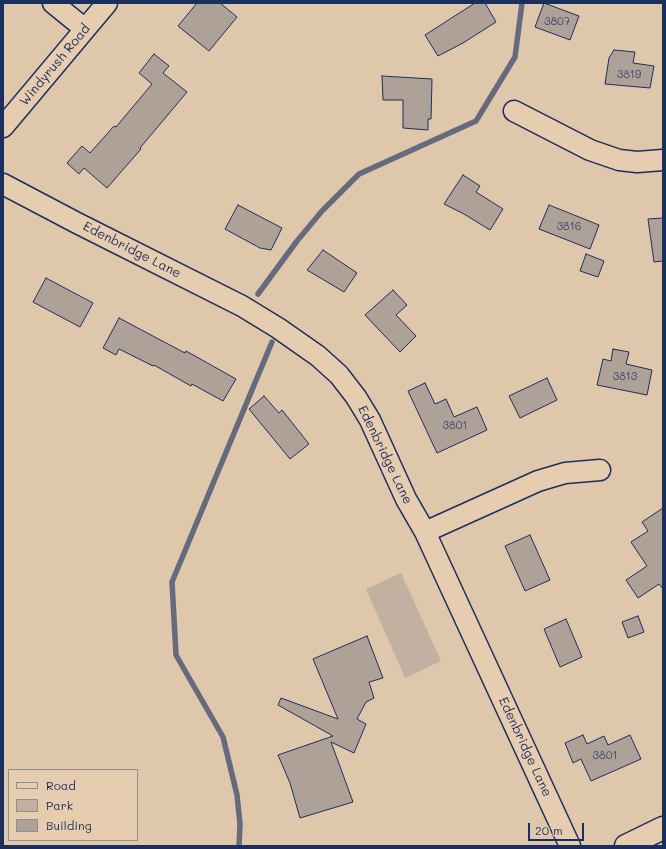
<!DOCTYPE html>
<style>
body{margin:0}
#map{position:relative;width:666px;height:849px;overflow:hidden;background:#dfc7ac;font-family:Mali,sans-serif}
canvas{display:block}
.frame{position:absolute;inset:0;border:4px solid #1b2f5e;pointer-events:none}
.legend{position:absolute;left:8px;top:769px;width:130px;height:72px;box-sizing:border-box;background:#e7cdaf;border:1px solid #958e8f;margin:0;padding:5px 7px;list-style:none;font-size:12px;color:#1b2f5e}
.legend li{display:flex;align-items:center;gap:8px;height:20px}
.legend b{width:20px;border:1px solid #958e8f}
.scale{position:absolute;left:528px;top:823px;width:56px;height:18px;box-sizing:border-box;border:2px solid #1b2f5e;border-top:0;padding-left:5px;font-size:12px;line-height:14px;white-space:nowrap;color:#1b2f5e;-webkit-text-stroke:3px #e7cdaf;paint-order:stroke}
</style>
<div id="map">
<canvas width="666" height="849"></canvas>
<div class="frame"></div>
<ul class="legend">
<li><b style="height:5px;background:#e7cdaf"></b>Road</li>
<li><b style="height:11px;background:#c2b1a0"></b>Park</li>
<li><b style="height:11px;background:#aea198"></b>Building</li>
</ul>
<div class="scale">20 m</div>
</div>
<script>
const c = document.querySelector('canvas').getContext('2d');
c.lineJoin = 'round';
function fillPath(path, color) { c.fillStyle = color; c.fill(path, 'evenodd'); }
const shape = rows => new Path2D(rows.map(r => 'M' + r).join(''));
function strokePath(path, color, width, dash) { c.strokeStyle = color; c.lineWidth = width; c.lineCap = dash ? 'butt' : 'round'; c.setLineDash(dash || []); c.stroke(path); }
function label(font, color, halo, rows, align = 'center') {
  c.font = font + ' Mali,sans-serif'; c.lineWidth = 3; c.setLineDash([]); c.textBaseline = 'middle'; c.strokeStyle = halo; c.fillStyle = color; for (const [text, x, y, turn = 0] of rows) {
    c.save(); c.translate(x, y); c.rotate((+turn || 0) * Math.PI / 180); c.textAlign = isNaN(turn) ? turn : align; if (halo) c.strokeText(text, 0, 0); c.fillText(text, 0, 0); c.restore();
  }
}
const green = shape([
 [401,573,441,661,405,678,366,589]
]);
const stream = shape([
 [258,294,297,241,322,211,359,174,476,121,515,57,522,3],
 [239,846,240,824,237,795,223,737,176,655,172,582,272,342]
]);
const building = shape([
 [197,3,220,3,237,17,209,51,178,26,197,3],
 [475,3,485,3,496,22,463,43,438,56,425,35,475,3],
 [544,3,579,16,570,40,535,27,544,3],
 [614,50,635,52,633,63,654,66,650,88,605,84,609,58,614,50],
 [154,54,169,66,163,73,187,92,140,148,141,149,107,188,84,168,79,174,67,163,82,146,90,153,114,126,116,127,152,84,139,73,154,54],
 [382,76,432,79,431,119,428,119,428,130,403,128,403,100,383,100,382,76],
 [463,175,480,186,476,192,503,209,490,230,464,214,444,204,463,175],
 [238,205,282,228,271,250,260,248,225,229,238,205],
 [549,205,599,225,590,249,539,229,549,205],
 [663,218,663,261,654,262,648,219,663,218],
 [323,250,357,273,344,292,307,270,323,250],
 [586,254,604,261,598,277,580,271,586,254],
 [46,278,93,303,80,327,33,302,46,278],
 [393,290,407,305,396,315,416,336,400,352,365,315,393,290],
 [119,318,185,353,186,351,236,379,223,401,192,384,191,386,154,365,153,366,119,349,116,355,103,348,119,318],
 [613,349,629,352,626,364,652,370,647,395,597,385,603,359,611,361,613,349],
 [547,378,557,400,520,418,509,396,547,378],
 [425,383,435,404,446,399,454,417,477,407,487,430,437,453,408,391,425,383],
 [264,396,279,413,282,410,309,444,290,459,249,409,264,396],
 [663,508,663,589,659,584,638,598,626,580,647,566,631,542,648,531,642,522,663,508],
 [530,535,550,580,525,591,505,546,530,535],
 [638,616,644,632,628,638,622,622,638,616],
 [566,619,582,657,560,667,544,629,566,619],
 [367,636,383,678,369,682,374,698,366,702,357,719,366,724,354,753,331,742,353,802,300,818,290,783,278,755,333,736,278,705,281,698,338,719,313,659,367,636],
 [583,735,587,744,604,736,608,745,630,735,641,759,591,781,581,759,573,763,565,743,583,735]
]);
const minor = shape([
 [53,3,85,29],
 [514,111,590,150,619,160,637,162,663,160],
 [3,127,107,3],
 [3,184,77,223,242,306,278,328,318,356,339,375,356,397,370,420,406,499,425,532,570,846],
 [425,532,538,481,565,473,600,470]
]);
const major = shape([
 [626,846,663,828]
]);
const numberNames = [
 ["3807",557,22],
 ["3819",629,75],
 ["3816",569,227],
 ["3813",625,377],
 ["3801",455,426],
 ["3801",605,756]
];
const streetNames = [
 ["Windyrush Road",55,65,-50],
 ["Edenbridge Lane",132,250,27],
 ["Edenbridge Lane",385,455,64],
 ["Edenbridge Lane",525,747,65]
];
fillPath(green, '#c2b1a0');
strokePath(stream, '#676a7d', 5.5);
fillPath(building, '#aea198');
strokePath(building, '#1b2f5e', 1);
strokePath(minor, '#1b2f5e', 23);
strokePath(major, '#1b2f5e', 25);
strokePath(minor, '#e7cdaf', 20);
strokePath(major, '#e7cdaf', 22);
label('11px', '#404c6c', null, numberNames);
label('13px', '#1b2f5e', '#e7cdaf', streetNames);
</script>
